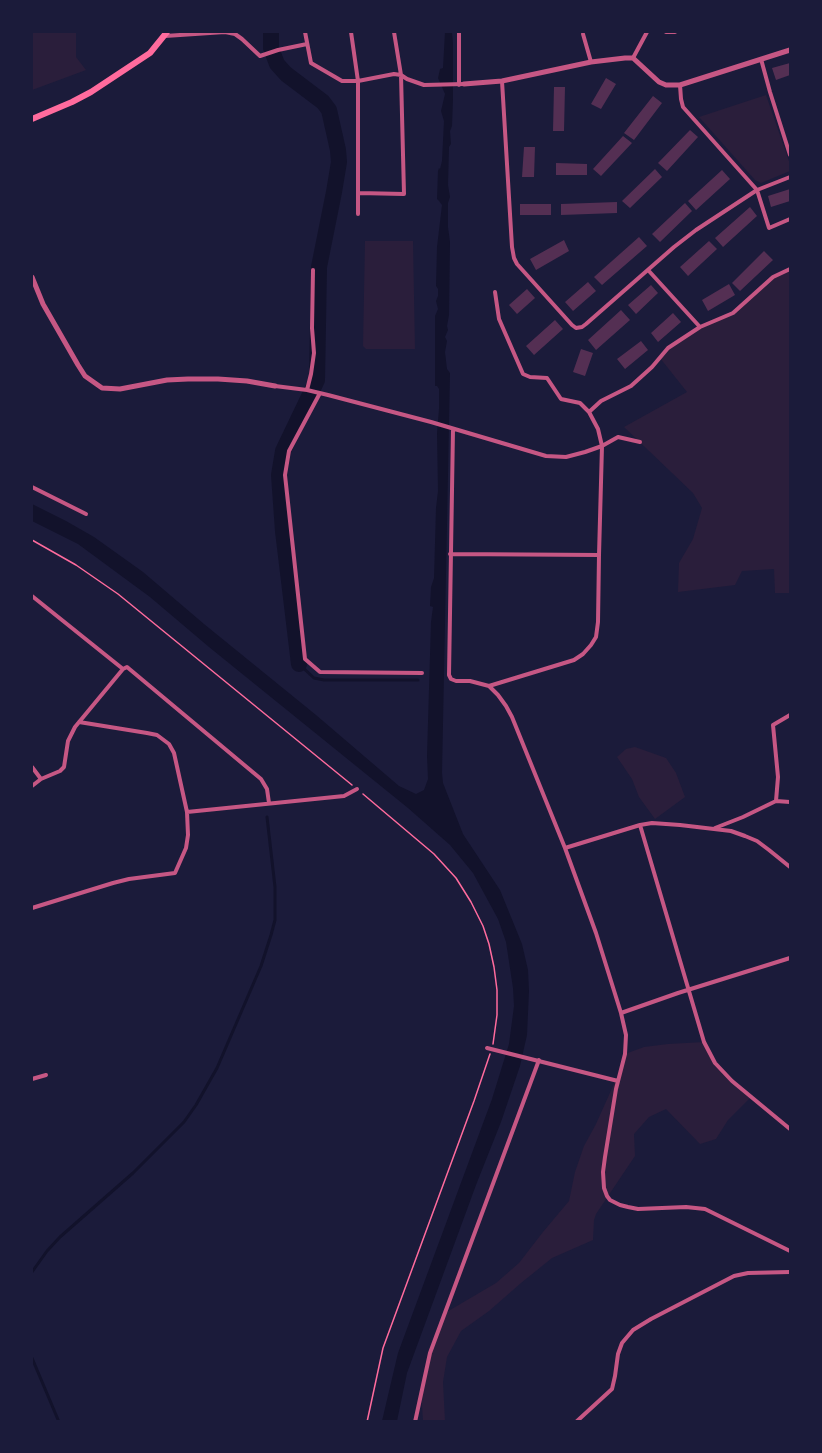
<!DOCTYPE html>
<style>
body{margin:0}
#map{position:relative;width:822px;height:1453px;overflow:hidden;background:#1b1b3a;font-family:"PT Sans",sans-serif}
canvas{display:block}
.frame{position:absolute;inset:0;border:33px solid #1b1b3a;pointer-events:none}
</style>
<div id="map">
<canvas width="822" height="1453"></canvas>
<div class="frame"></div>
</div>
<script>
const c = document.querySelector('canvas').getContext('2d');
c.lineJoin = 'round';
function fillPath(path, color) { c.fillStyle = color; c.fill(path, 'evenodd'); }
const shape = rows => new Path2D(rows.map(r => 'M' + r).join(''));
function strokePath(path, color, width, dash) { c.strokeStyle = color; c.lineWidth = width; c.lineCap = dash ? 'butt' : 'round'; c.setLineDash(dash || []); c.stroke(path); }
const green = shape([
 [32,32,76,32,76,57,86,70,32,90],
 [766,95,790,164,790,171,761,183,755,180,699,117],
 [365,241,413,241,415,349,366,349,363,346],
 [790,269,790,593,775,593,774,569,742,571,735,585,678,592,679,563,693,539,702,508,693,493,624,427,687,392,660,358,668,348,700,327,733,313,773,277],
 [635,747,666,758,676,773,685,797,655,819,639,797,632,779,617,757,626,749],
 [704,1042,716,1063,751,1097,728,1120,716,1139,700,1144,666,1109,649,1117,634,1134,635,1156,596,1214,594,1220,593,1240,552,1258,521,1283,489,1311,461,1331,447,1357,443,1382,445,1421,423,1421,421,1389,430,1353,445,1313,496,1283,519,1263,543,1232,569,1201,575,1172,584,1146,596,1124,622,1066,625,1054,644,1047,668,1044]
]);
const water = shape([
 [445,32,452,32,453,44,453,99,452,126,450,131,451,144,449,147,448,185,450,197,448,203,448,227,450,242,449,315,447,326,448,330,445,337,447,341,445,352,447,369,450,373,442,773,443,783,463,834,500,890,522,944,528,970,529,991,527,1035,520,1066,501,1122,476,1185,407,1373,397,1421,382,1421,398,1353,492,1099,509,1044,514,1006,513,988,506,942,498,919,473,873,450,845,408,808,209,647,150,597,78,544,32,521,32,504,66,521,94,537,143,572,204,624,316,715,399,786,416,794,424,790,428,779,427,756,431,622,433,607,430,606,431,587,434,578,436,508,438,491,437,433,439,409,439,389,437,386,435,386,435,316,438,309,436,301,438,296,438,289,436,286,437,247,442,205,439,201,437,199,438,171,439,168,440,169,442,161,444,121,441,111,445,94,438,78,440,69,443,68]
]);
const stream = shape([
 [299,664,314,678,324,680,418,680],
 [32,1272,47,1251,60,1237,133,1173,184,1122,196,1105,217,1068,261,966,271,935,275,920,275,887,267,817],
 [32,1358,59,1422]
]);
const river = shape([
 [271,32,271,48,277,64,286,74,323,102,329,110,338,150,339,162,334,192,319,267,317,380,283,451,279,475,283,531,299,664]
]);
const building = shape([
 [790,63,790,75,776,80,772,68],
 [606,78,616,84,601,109,591,104],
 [554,87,565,87,564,131,553,131],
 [653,96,662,103,634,140,624,133],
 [690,130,698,137,667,171,658,163],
 [623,136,632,143,601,176,593,169],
 [524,147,535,147,534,177,522,177],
 [556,163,587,164,587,175,556,175],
 [655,169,662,177,630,208,622,201],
 [722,170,730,179,696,210,688,201],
 [790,189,790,201,771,207,768,196],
 [617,202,617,213,561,215,561,204],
 [685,203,692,211,660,242,652,234],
 [520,204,551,204,551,215,520,215],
 [750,207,757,216,723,247,715,238],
 [639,237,647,246,602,285,594,277],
 [564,240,569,251,536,270,530,259],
 [709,241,717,249,688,276,680,267],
 [764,251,773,260,740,291,732,283],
 [588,282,596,291,573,311,565,302],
 [729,284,735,295,708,311,702,300],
 [651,285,658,293,636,314,628,305],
 [527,289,535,298,517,314,509,305],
 [621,310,630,320,596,350,588,340],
 [673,313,681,322,658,342,651,333],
 [555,320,563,329,534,355,526,346],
 [641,341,648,350,625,369,617,359],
 [581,349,593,353,585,376,573,372]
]);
const path = shape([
 [32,540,76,565,118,594,352,785],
 [363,794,434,854,456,878,471,902,483,926,489,944,494,967,497,990,497,1015,493,1044],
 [367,1422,383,1348,474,1101,490,1054]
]);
const minor = shape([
 [305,32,311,63,342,81,358,81,394,74,401,75,407,79,424,85,464,84],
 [351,32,358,81,358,214],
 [459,32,459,85],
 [666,32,675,32],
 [583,34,591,62],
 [165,36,225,32,235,34,242,39,260,56,278,50,307,44],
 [633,58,647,32],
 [761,59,770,92,790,155],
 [502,81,512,247,514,258,517,264,572,325,576,328,582,327,586,324,674,247,696,230,757,190,790,177],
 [680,85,681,99,683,107,757,190,769,228,790,219],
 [359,193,404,194,401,75,394,32],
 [648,270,700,327],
 [275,386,307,390,328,395,431,422,546,456,566,457,585,452,602,446,598,429,589,412,580,403,561,399,547,378,530,377,523,374,499,319,495,292],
 [307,390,311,374,314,353,312,328,313,270],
 [320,393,289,451,285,475,305,659,320,672,422,673],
 [589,412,601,401,631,386,652,367,668,348,700,327,733,313,773,277,790,269],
 [453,429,449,675,451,679,456,681,470,681,489,686,498,695,506,706,512,717,565,848,596,933,621,1013,626,1035,625,1054,616,1089,605,1157,603,1172,604,1188,607,1196,610,1200,620,1205,628,1207,638,1209,686,1207,705,1209,790,1251],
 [32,487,86,514],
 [450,554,599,555],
 [32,596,123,669,127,667,261,779,267,789,269,803],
 [489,686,574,660,583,654,591,645,596,637,598,622,599,555,602,446,618,437,640,442],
 [32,767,41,779,32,786],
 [41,779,60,771,64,767,68,741,75,727,123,669],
 [776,801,778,777,773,725,790,715],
 [187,812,344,796,357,789],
 [640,825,704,1042,715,1063,732,1081,790,1129],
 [715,828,743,817,776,801,790,802],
 [565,848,640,825,652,823,680,825,731,831,745,836,757,841,769,850,790,867],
 [32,908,113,883,129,879,175,873,186,848,188,835,187,812,174,753,169,744,157,735,147,733,79,722],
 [621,1013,678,993,790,958],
 [487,1048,618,1081],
 [32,1079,46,1075],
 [415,1422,430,1353,539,1060],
 [576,1422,612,1389,615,1376,618,1354,622,1343,633,1330,651,1319,734,1276,748,1273,790,1272]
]);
const tertiary = shape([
 [464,84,502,81,591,62,625,58,633,58,659,82,666,85,680,85,790,50],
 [32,277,43,304,78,365,85,376,102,388,120,389,167,380,188,379,218,379,247,381,275,386]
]);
const secondary = shape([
 [32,119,72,102,91,92,150,53,167,32]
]);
fillPath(green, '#2a1e3b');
fillPath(water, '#12122b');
strokePath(stream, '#12122b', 3);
strokePath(river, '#12122b', 16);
fillPath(building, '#542f53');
strokePath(path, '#ff6b9d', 1.5);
strokePath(minor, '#c65784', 4);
strokePath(tertiary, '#c65784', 5);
strokePath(secondary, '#ff6b9d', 6);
</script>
